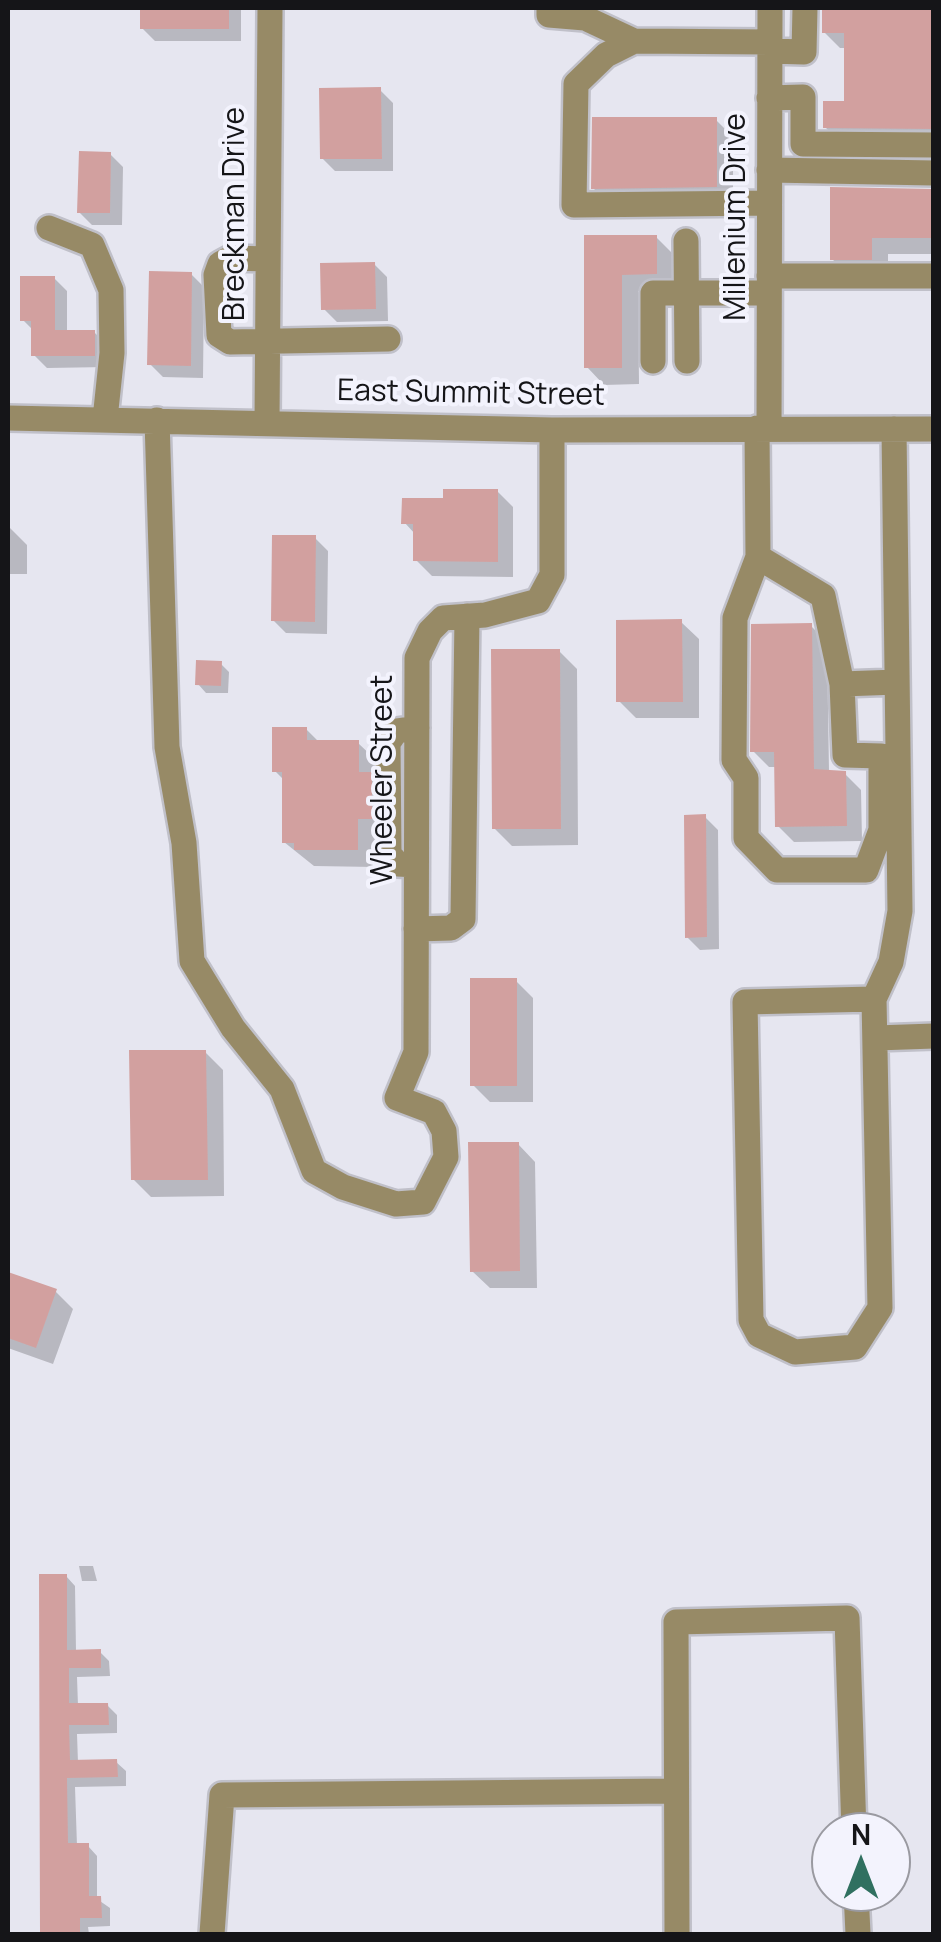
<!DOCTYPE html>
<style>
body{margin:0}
#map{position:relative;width:941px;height:1942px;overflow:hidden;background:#e6e6f0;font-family:Manrope,sans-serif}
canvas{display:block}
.frame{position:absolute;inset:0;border:10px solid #151518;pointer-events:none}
.north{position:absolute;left:811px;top:1812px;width:100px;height:100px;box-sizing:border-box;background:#f3f3fd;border:2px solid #9a9aa1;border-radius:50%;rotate:0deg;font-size:28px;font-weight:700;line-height:40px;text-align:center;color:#151518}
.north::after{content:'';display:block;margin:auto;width:35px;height:45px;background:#307060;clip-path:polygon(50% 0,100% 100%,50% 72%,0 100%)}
</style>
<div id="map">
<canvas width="941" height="1942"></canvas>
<div class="frame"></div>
<div class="north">N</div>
</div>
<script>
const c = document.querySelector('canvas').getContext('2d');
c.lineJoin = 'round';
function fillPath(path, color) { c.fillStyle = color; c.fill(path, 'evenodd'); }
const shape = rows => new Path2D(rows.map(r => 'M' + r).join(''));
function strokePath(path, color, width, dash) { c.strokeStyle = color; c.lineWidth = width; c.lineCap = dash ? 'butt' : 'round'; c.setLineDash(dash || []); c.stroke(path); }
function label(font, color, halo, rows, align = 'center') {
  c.font = font + ' Manrope,sans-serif'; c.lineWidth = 8; c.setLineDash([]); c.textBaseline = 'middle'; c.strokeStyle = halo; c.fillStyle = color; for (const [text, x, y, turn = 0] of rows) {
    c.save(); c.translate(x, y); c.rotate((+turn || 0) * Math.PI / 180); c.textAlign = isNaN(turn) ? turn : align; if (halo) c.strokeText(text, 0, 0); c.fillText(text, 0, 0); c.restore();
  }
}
const shadow = shape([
 [142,8,241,8,241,41,155,41,142,28],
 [825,8,934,8,934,145,841,143,825,127,846,104,847,48,840,48,824,32],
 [380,90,393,103,393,171,335,171,322,158],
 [716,120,733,137,733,204,610,205,593,188],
 [110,154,123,167,122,225,92,225,79,212],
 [934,192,934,254,888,254,888,276,850,276,832,259],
 [586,237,656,237,673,254,673,291,638,291,639,384,604,385,587,367],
 [374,264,387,277,388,321,337,322,324,309],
 [191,274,204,287,203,378,163,377,150,364],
 [54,278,67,291,67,332,94,332,107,345,107,367,47,368,34,355,34,331,23,320],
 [497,491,513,507,513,577,432,576,416,560,416,535,404,522],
 [10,528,27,545,27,574,8,574],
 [315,538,328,551,327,634,286,633,273,620],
 [681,622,699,639,699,718,636,718,619,701],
 [811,626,827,642,829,772,845,774,861,790,862,841,794,842,778,826,776,767,769,767,753,751],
 [559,651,577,669,578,845,512,846,494,828],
 [220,663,229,672,228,693,206,693,198,684],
 [306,729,320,743,358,743,376,760,376,779,388,792,389,836,375,836,375,867,314,866,284,842,284,780,275,771],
 [705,817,718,830,719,949,700,950,687,937],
 [516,981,533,998,533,1102,490,1102,473,1085],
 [205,1052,223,1070,224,1196,151,1197,133,1179],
 [518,1144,535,1162,537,1288,490,1288,472,1271],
 [8,1275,55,1291,73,1309,53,1364,8,1348],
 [79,1566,93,1566,97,1581,82,1581],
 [66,1576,75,1586,76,1652,100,1652,109,1661,110,1676,77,1677,78,1706,107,1705,117,1715,117,1733,77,1734,78,1763,116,1762,126,1771,126,1786,75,1787,77,1846,88,1846,97,1856,97,1899,110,1908,110,1926,88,1927,89,1934,43,1934]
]);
const building = shape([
 [140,8,229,8,229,29,140,29],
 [822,8,934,8,934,129,823,128,823,101,844,101,844,33,822,33],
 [381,87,382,159,320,159,319,88],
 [592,117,717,117,717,187,591,189],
 [79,151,111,152,110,213,77,213],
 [830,187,934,189,934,238,872,238,872,260,830,260],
 [584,235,657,235,657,274,622,275,622,368,584,368],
 [375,262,376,309,321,310,320,263],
 [149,271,192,272,191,366,147,365],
 [20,276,55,276,55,330,95,330,95,356,31,356,31,321,20,321],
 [443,489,498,489,498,562,413,561,413,524,401,524,402,498,443,498],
 [272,535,316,535,315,622,271,621],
 [682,619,683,702,616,702,616,620],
 [812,623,814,769,846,771,847,826,775,827,774,752,750,752,751,624],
 [491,649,560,649,561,829,492,829],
 [196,660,222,661,221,686,195,685],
 [272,727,307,727,307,740,359,740,359,772,372,772,372,819,358,819,358,850,294,850,294,843,282,843,282,772,272,772],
 [706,814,707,937,685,938,684,815],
 [470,978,517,978,517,1086,470,1086],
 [129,1050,206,1050,208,1180,131,1180],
 [468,1142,519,1142,520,1271,470,1272],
 [8,1272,57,1289,36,1348,8,1338],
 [39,1574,67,1574,67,1650,101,1649,101,1668,69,1668,69,1703,108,1703,109,1725,69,1725,70,1760,117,1759,118,1777,67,1778,68,1843,89,1843,89,1896,101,1896,102,1918,80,1918,80,1934,40,1934]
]);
const minor = shape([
 [549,8,549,15,585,18,634,41,770,42],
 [634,41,606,55,576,84,574,205,769,203],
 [770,51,804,52,805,8],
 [769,98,803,97,803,144,934,145],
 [769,170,934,173],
 [49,228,92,245,111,290,112,353,105,419],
 [686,241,687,361],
 [268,259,231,258,220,264,216,275,219,335,230,342,388,339],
 [769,276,934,276],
 [653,361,653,293,769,293],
 [8,418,552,430,934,429],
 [157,420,167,747,184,843,192,961,233,1028,282,1089,314,1171,343,1187,396,1204,423,1202,446,1157,444,1131,434,1112,397,1098,416,1052,417,658,430,631,443,618,485,615,538,601,552,575,552,430],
 [267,422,270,8],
 [769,427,770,8],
 [757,428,758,557,823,596,842,684,845,755,881,756,881,830,866,870,777,870,746,838,746,778,734,760,735,618,758,557],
 [842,684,897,682],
 [416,865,398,864,389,854,388,743,396,731,417,728],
 [416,929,451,928,463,919,467,616],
 [874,999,880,1308,855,1347,795,1352,759,1335,751,1320,745,1002,874,999,891,962,900,911,894,429],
 [876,1038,934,1036],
 [856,1892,858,1934],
 [212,1934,222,1795,676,1791],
 [677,1934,676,1622,847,1618,854,1832]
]);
const streetNames = [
 ["Breckman Drive",236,214,-90],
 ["Millenium Drive",737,217,-90],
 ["East Summit Street",471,394,1],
 ["Wheeler Street",384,780,-90]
];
fillPath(shadow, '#0003');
fillPath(building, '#d2a09f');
strokePath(minor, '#c0c0c9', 30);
strokePath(minor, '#978a66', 25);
label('30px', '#151518', '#f3f3fd', streetNames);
</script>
